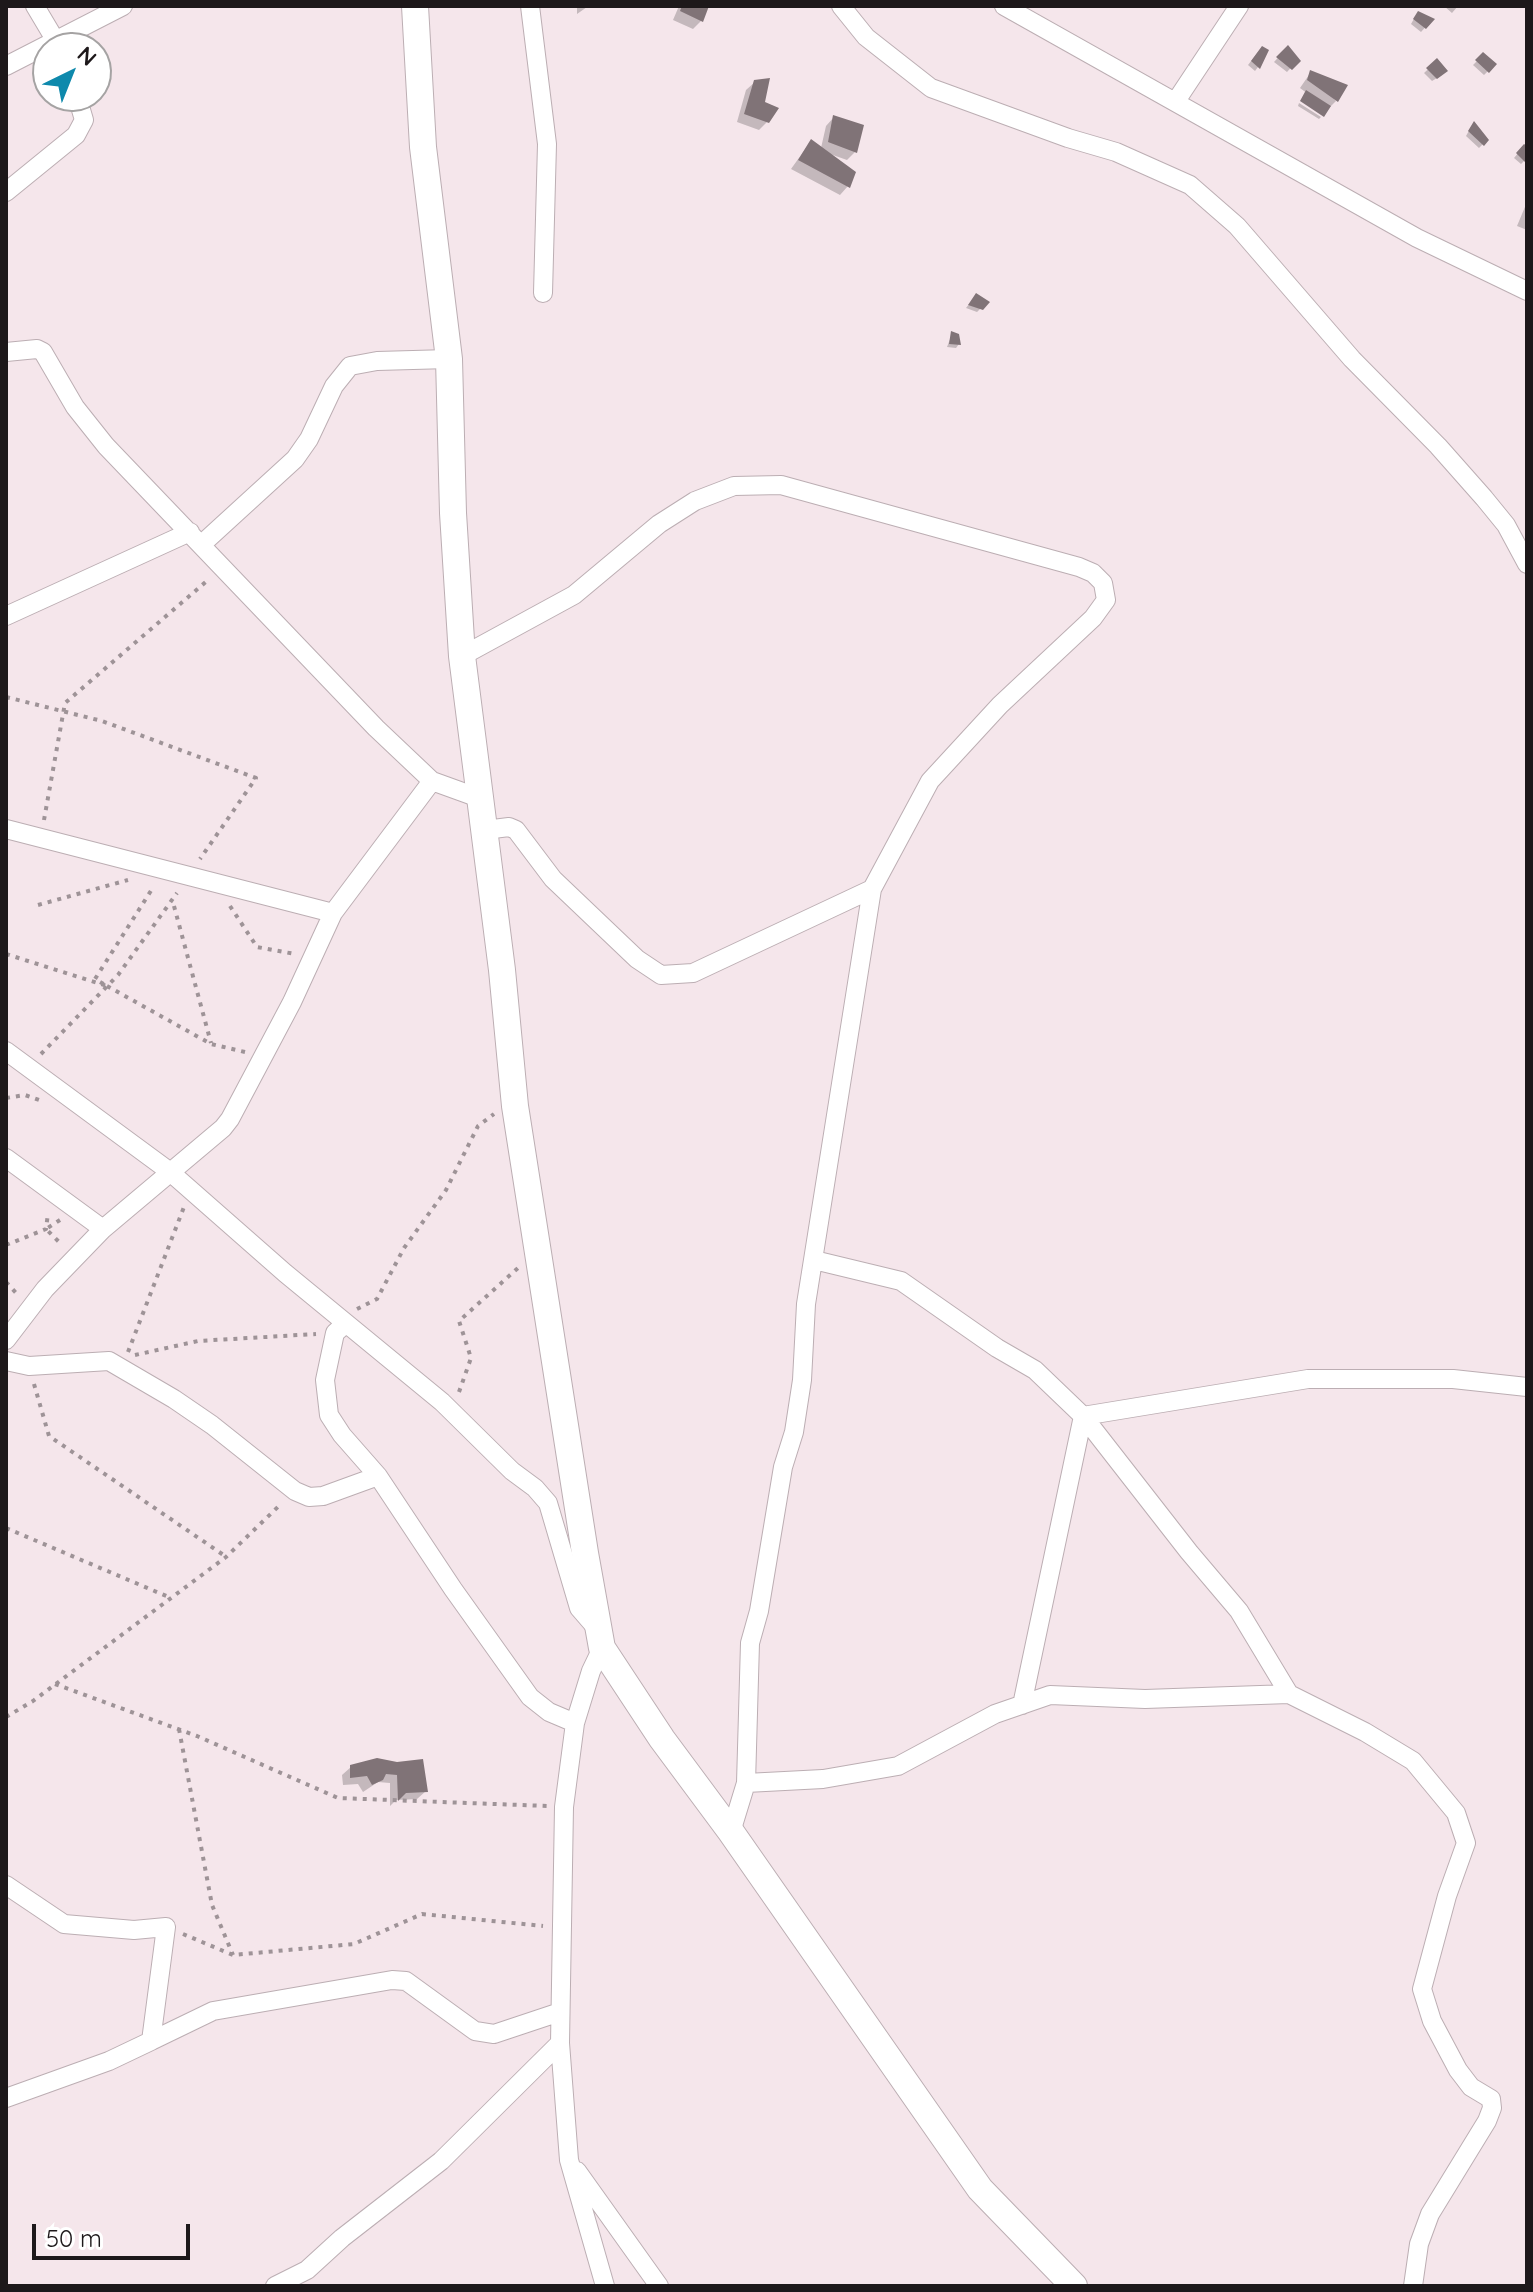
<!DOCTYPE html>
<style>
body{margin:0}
#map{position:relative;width:1533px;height:2292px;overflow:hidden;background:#f5e6eb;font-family:Quicksand,sans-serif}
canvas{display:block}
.frame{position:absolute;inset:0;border:8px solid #1d181a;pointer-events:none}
.north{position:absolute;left:32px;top:32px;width:80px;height:80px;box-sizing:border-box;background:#fff;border:2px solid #a5a3a3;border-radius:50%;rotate:43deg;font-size:22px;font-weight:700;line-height:32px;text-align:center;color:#1d181a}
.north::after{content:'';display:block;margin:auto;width:28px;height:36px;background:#0e89ac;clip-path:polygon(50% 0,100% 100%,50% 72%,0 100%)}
.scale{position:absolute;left:32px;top:2224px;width:158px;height:36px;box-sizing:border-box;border:4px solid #1d181a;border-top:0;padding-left:10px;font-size:24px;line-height:28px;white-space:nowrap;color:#1d181a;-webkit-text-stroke:6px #fff;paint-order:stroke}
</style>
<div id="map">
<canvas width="1533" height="2292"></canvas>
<div class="frame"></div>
<div class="north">N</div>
<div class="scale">50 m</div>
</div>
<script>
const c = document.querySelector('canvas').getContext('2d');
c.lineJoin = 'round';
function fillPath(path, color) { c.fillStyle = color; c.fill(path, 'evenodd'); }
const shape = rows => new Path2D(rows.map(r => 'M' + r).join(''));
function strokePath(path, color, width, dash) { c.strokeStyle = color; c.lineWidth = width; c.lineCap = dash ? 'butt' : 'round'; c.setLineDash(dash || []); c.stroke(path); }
const shadow = shape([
 [577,6,587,6,587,7,577,14],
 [679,6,707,6,701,21,693,29,673,20],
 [1444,6,1458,6,1452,13],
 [1415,17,1432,20,1421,32,1411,24],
 [1287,48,1298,60,1287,72,1274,62],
 [1266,51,1258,67,1255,71,1248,65,1258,52],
 [1484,54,1495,64,1484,75,1473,65],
 [1437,61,1442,75,1432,81,1424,73],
 [1311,72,1336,101,1328,109,1300,88],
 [755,82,767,122,759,130,737,122,746,90],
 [1299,103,1321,117,1319,119,1298,106],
 [834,117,855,152,847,160,830,154,848,186,840,195,791,169,811,141,821,148,826,126],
 [1471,127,1487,140,1479,148,1466,136],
 [1524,146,1527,148,1527,158,1521,164,1514,158],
 [1527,202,1527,230,1517,226],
 [973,299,987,302,977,312,966,308],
 [952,334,959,344,956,348,947,347],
 [377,1760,426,1791,417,1799,396,1800,390,1806,390,1783,378,1782,363,1792,358,1784,343,1785,342,1775,351,1767]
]);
const building = shape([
 [682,6,709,6,703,22,680,11],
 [1418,11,1435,19,1426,29,1413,19],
 [1288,45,1301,61,1292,70,1276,57],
 [1262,46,1269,50,1260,69,1251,61],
 [1483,52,1497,64,1489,73,1475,60],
 [1437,58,1448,71,1437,79,1426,68],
 [1310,70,1348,85,1338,102,1307,80],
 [770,78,765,102,779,108,769,123,744,114,754,80],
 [1306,90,1331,106,1324,117,1300,101],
 [833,115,864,125,857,153,828,142],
 [1474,121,1489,140,1484,146,1468,131],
 [811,139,856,172,850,188,798,160],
 [1524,144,1527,146,1525,162,1516,153],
 [976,293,990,302,983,310,968,305],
 [951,331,959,334,961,345,949,344],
 [377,1758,397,1762,423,1759,428,1792,406,1793,398,1801,397,1775,386,1774,383,1780,372,1785,367,1776,350,1778,350,1765]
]);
const path = shape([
 [6,697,102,721,256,778,200,859],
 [44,820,65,703,208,580],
 [38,905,128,880],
 [174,906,211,1043],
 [230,906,257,947,295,954],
 [6,954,107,986,95,979,154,886],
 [107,986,211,1044,245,1052],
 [41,1054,118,975,177,893],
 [6,1098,25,1095,39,1100],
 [60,1220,46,1229,62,1245],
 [6,1245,46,1229,48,1213],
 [6,1282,18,1295],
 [357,1309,377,1299,404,1248,446,1190,478,1126,494,1114],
 [128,1352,184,1207],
 [135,1355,198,1341,316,1334],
 [34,1384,49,1436,225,1556],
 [459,1392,471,1358,459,1321,518,1268],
 [6,1528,171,1598],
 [55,1684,197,1736,338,1798,547,1806],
 [6,1717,33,1701,226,1557,282,1503],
 [179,1729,212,1905,233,1955],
 [183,1934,233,1955,354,1944,422,1914,543,1926]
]);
const street = shape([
 [35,6,60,48],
 [530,6,547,144,543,293],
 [841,6,866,37,931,88,1068,138,1116,152,1190,185,1237,226,1352,359,1438,446,1484,498,1506,525,1527,564],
 [1004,6,1417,238,1527,291],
 [6,66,123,6],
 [1176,101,1239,6],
 [6,192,76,135,84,120,77,96],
 [6,352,37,349,43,352,75,407,106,446,376,728,432,781],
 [202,544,295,459,309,439,334,386,350,366,377,361,449,359],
 [6,616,190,532],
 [462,656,574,595,659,524,695,501,734,486,781,485,1079,567,1093,573,1103,583,1106,600,1093,618,1000,705,930,781,872,889,806,1304,802,1380,794,1432,783,1467,759,1611,750,1643,746,1783,731,1832],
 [6,829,333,913,432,781,479,798],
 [485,830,509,827,516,830,553,879,637,959,661,975,693,973,872,889],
 [6,1051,169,1171,285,1273,442,1402,512,1471,535,1488,548,1503,579,1608,598,1630],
 [6,1158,103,1229],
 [814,1260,901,1281,997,1348,1035,1370,1083,1416,1189,1552,1239,1611,1289,1694],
 [346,1323,335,1333,325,1380,329,1415,342,1435,378,1476,453,1589,530,1697,549,1712,575,1723],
 [6,1340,45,1289,103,1229,223,1128,230,1119,292,1002,333,913],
 [6,1361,29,1366,109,1361,174,1399,212,1425,295,1491,309,1497,323,1496,378,1476],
 [1083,1416,1308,1379,1453,1379,1527,1387],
 [602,1648,591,1671,575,1723,564,1807,560,2043,569,2160,605,2286],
 [1022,1705,1083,1416],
 [746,1783,823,1779,898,1766,995,1714,1050,1695,1145,1699,1289,1694,1365,1732,1413,1761,1456,1813,1466,1843,1447,1896,1422,1989,1432,2021,1458,2070,1471,2087,1491,2099,1492,2108,1487,2121,1430,2214,1419,2244,1413,2286],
 [6,1885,64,1924,134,1930,166,1927,151,2041,109,2061,6,2098],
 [151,2041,213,2011,392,1980,406,1981,475,2031,494,2034,560,2012],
 [577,2171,659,2286],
 [275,2286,307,2270,342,2238,441,2161,560,2043]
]);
const secondary = shape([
 [415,6,423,147,449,359,453,513,462,656,502,970,515,1106,585,1553,602,1648,662,1739,731,1832,980,2189,1074,2286]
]);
fillPath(shadow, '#0003');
fillPath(building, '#807377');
strokePath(street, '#bcaeb3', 20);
strokePath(secondary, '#bcaeb3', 28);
strokePath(path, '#9e9397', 4, [4, 6]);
strokePath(street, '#fff', 18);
strokePath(secondary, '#fff', 26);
</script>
